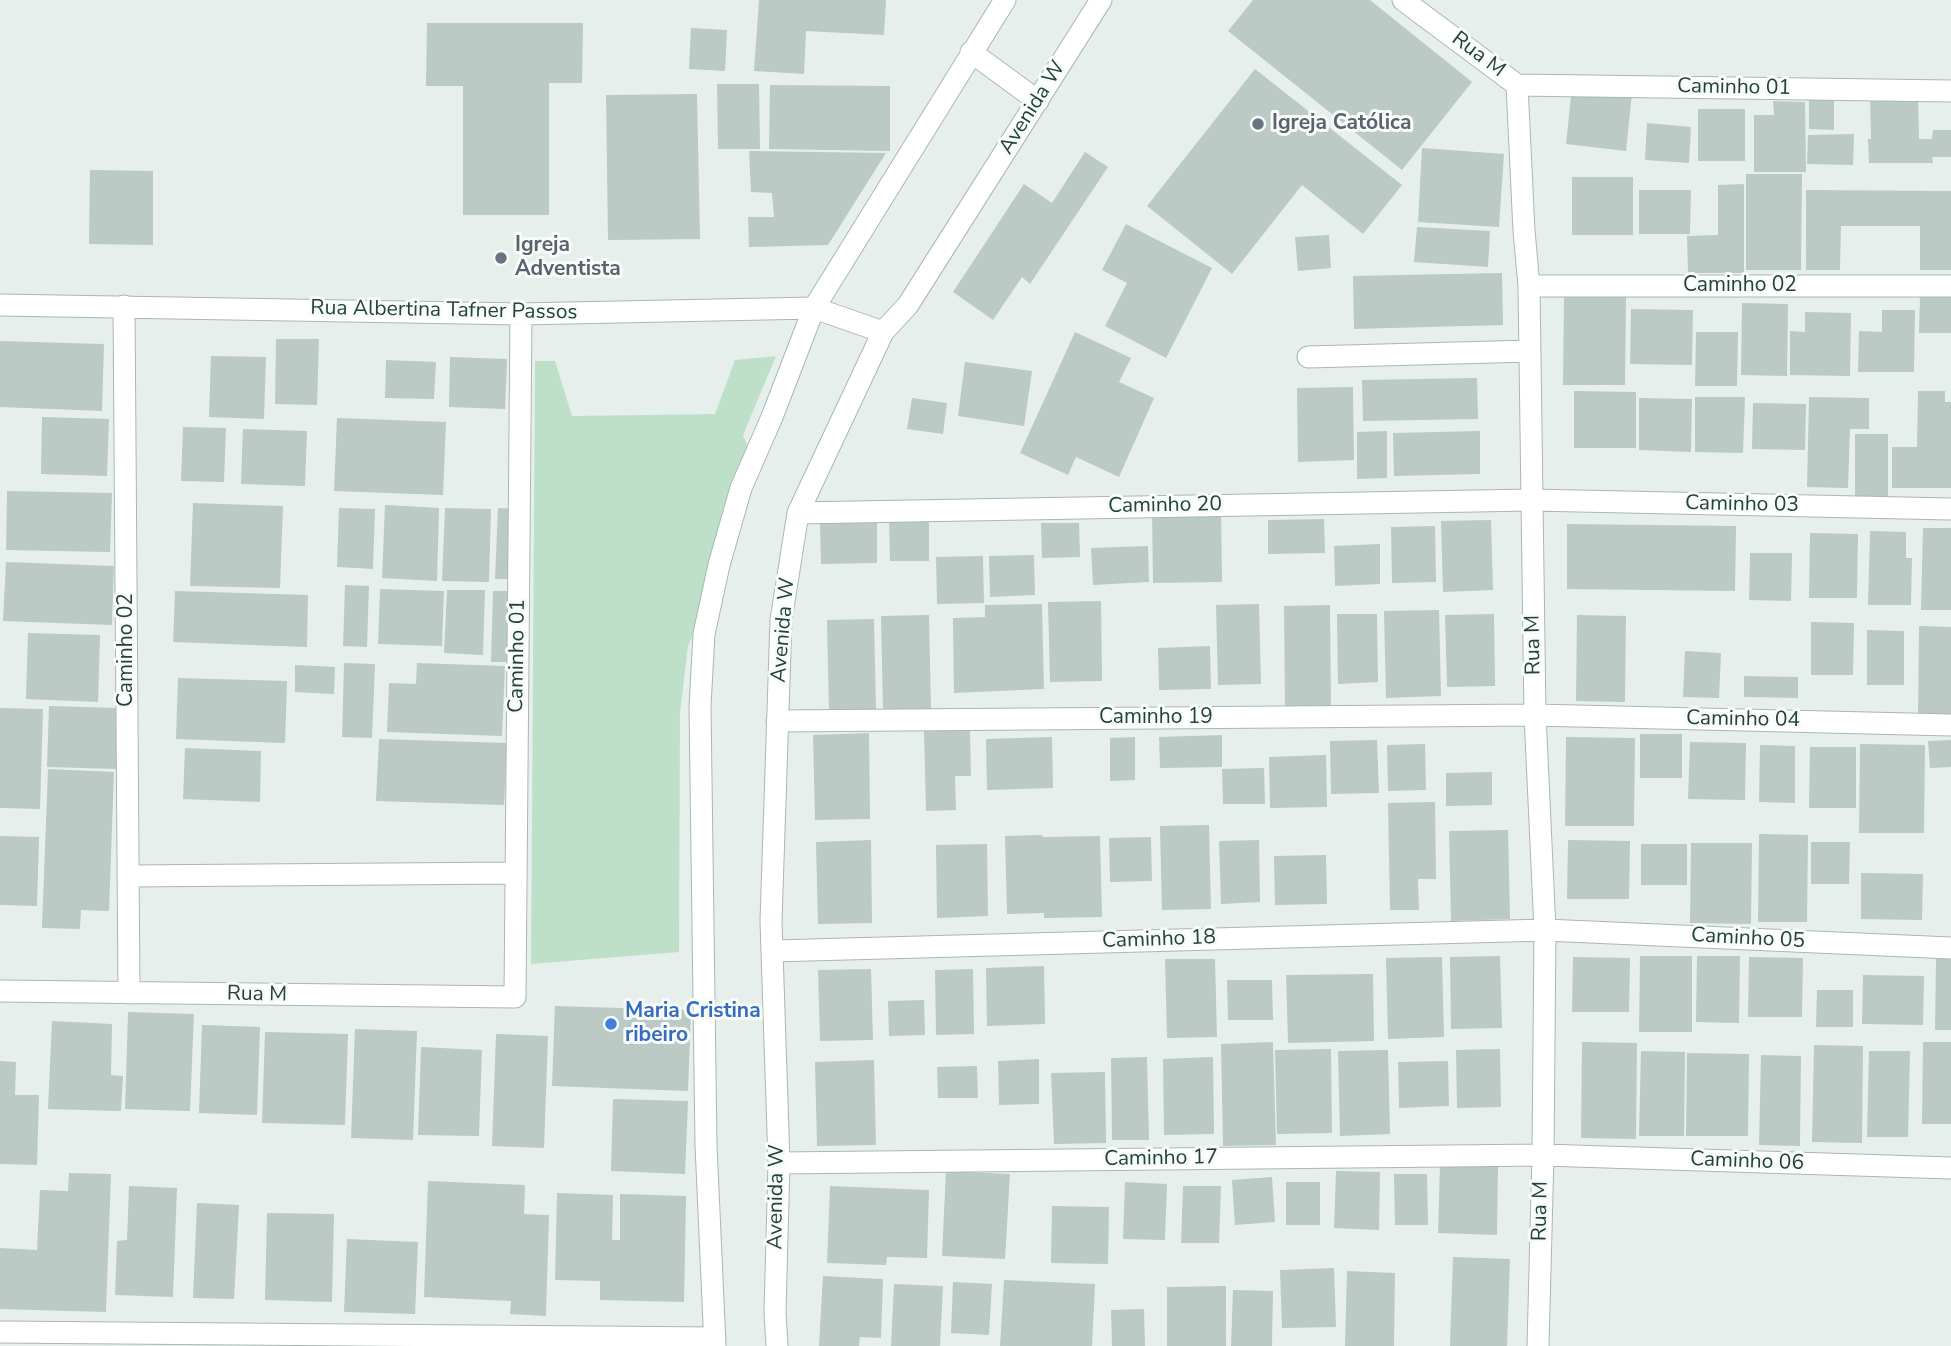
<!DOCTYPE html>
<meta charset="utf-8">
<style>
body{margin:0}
canvas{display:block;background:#e6efeb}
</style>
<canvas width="1951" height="1346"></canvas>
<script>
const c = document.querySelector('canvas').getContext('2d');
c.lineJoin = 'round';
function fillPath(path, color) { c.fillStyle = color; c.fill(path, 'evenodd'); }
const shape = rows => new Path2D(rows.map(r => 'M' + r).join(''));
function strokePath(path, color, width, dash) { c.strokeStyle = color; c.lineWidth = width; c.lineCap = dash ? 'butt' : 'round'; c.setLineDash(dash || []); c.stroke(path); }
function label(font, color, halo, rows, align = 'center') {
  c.font = font + ' "Nunito Sans",sans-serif'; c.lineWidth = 6; c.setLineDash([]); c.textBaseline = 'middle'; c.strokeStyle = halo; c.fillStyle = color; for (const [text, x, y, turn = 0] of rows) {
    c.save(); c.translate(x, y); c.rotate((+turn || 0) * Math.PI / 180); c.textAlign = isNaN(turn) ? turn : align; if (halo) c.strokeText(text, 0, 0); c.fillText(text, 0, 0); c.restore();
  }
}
const green = shape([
 [776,356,743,435,753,460,715,585,688,646,680,713,679,952,531,964,535,361,555,361,572,416,715,414,735,360]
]);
const building = shape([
 [759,0,886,0,884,35,806,31,804,74,754,71],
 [1253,0,1370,0,1472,82,1402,170,1228,31],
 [427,23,583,23,582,83,549,83,549,215,463,215,463,86,426,86],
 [691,28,727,30,725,71,689,69],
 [1255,69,1402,185,1363,234,1302,185,1232,274,1147,206],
 [717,84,759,84,760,149,718,149],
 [770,85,890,86,890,151,769,149],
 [1572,87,1632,93,1626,151,1566,144],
 [1809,93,1834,93,1834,130,1809,129],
 [697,94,700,239,608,240,606,95],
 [1870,96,1918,96,1919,139,1932,139,1933,130,1951,130,1951,157,1932,157,1933,163,1869,163,1868,139,1871,139],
 [1773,101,1805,102,1806,172,1754,172,1754,115,1774,115],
 [1698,109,1745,109,1745,161,1698,161],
 [1647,123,1691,127,1689,163,1645,160],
 [1854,134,1853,165,1807,164,1808,135],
 [1422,148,1504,154,1499,227,1418,222],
 [749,151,886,153,828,245,749,247,748,217,774,217,772,193,751,192],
 [1085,152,1108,167,1030,284,1022,277,993,320,953,292,1024,184,1052,203],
 [90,170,153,171,153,245,89,244],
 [1746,174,1802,174,1801,270,1746,270],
 [1572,177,1633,177,1633,235,1572,235],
 [1744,184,1744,273,1688,273,1687,236,1718,235,1718,185],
 [1639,190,1691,190,1690,234,1639,234],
 [1806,190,1951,191,1951,270,1920,270,1920,226,1841,226,1840,270,1806,270],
 [1126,224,1212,268,1166,358,1105,326,1127,283,1102,270],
 [1417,227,1490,231,1488,267,1414,262],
 [1329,235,1331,268,1298,271,1295,237],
 [1502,273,1503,325,1354,329,1353,276],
 [1564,296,1626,297,1625,385,1563,385],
 [1920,296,1951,297,1951,333,1919,333],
 [1742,303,1788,304,1787,376,1741,375],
 [1631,309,1693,310,1692,365,1630,364],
 [1882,310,1915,310,1914,372,1858,372,1859,331,1882,332],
 [1805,312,1851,313,1850,376,1790,375,1790,331,1805,332],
 [1075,332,1131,358,1119,382,1154,398,1119,477,1076,457,1068,475,1020,453],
 [1696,332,1738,332,1737,386,1695,386],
 [276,339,319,339,317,405,275,404],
 [0,341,104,344,102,411,0,407],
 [211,356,266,357,264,419,209,417],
 [450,357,507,359,505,409,449,407],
 [386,360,436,362,434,399,385,398],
 [965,362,1032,371,1024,426,958,416],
 [1477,378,1478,419,1363,421,1362,380],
 [1353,387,1354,460,1298,462,1297,388],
 [1574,391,1636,392,1636,448,1574,448],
 [1918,391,1945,391,1945,402,1951,402,1951,488,1892,488,1892,447,1917,447],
 [1695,397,1745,397,1743,453,1695,452],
 [1809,397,1869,398,1869,429,1850,429,1848,488,1807,487],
 [912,398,947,403,943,434,907,429],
 [1639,398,1692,399,1691,452,1639,450],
 [1753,403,1806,404,1805,450,1752,449],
 [42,417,109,419,107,476,41,474],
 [337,418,446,422,443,495,334,491],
 [183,427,226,428,224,482,181,481],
 [243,429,307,431,305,486,241,484],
 [1387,431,1387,478,1357,479,1357,432],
 [1480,431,1480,474,1394,476,1393,433],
 [1855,434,1888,434,1888,496,1855,496],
 [7,491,112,493,110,552,6,550],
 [193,503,283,506,280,588,190,586],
 [385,505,439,508,437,581,382,578],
 [339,508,375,509,373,569,337,567],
 [445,508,491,509,489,582,442,581],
 [498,508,519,509,516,579,495,579],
 [1221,508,1222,582,1153,583,1152,509],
 [1324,519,1325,553,1268,554,1268,520],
 [929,520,929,561,890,561,889,521],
 [1491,520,1493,590,1443,592,1441,521],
 [877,522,877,563,821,564,820,524],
 [1041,523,1079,523,1080,557,1042,558],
 [1567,524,1736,526,1735,591,1567,589],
 [1435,526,1436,582,1392,583,1391,527],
 [1923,528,1951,528,1951,610,1921,610],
 [1870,531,1906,532,1906,558,1912,558,1911,605,1868,605],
 [1810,533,1858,534,1857,598,1809,598],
 [1380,544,1380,584,1335,586,1334,546],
 [1148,546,1149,582,1093,585,1091,548],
 [1750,553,1792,553,1791,601,1749,600],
 [1034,555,1035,595,990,597,989,556],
 [983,556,984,603,937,604,936,557],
 [6,562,114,566,112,625,3,621],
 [345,585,369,586,367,647,343,646],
 [380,589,444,591,442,646,378,644],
 [447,590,485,590,483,655,444,653],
 [175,591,308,595,307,647,173,642],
 [493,591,514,591,512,662,491,662],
 [1101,601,1102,681,1050,682,1048,602],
 [1042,604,1044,689,954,693,953,618,985,617,985,605],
 [1259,604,1261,684,1218,685,1216,605],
 [1330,605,1331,708,1285,708,1284,606],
 [1439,610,1441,696,1386,698,1384,611],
 [1337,614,1377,614,1378,682,1338,684],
 [1494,614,1495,686,1447,687,1445,615],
 [929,615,931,709,883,710,881,616],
 [1577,615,1626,616,1625,702,1576,701],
 [874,619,876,709,829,711,827,620],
 [1811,622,1854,623,1853,675,1811,675],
 [1919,626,1951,627,1951,715,1918,715],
 [1867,630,1904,631,1904,685,1867,685],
 [28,633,100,635,98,702,26,699],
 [1210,646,1211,689,1159,690,1158,648],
 [1685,651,1721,653,1719,698,1683,697],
 [344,663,375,664,372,738,342,737],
 [417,663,505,666,502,736,387,732,389,683,416,684],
 [295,665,335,667,334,694,295,692],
 [1744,676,1798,677,1798,698,1744,697],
 [178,678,287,681,285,743,176,739],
 [49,706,119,708,117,769,47,767],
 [0,708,43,709,40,809,0,808],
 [970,730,971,776,955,776,956,810,926,811,924,731],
 [869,733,870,819,815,820,813,735],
 [1640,734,1682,734,1682,778,1640,778],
 [1222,735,1222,767,1160,768,1159,737],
 [1052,737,1053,788,987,790,986,739],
 [1135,737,1135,780,1110,781,1110,738],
 [1566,737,1635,738,1634,826,1565,826],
 [379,739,507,743,504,805,376,801],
 [1377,740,1379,793,1331,794,1330,741],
 [1951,740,1951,767,1930,768,1928,741],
 [1690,742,1746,743,1745,800,1688,799],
 [1425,744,1426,790,1388,791,1387,745],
 [1860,744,1925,745,1924,833,1859,833],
 [1760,745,1795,746,1795,803,1759,802],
 [1810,747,1856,747,1856,808,1809,808],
 [185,748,261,751,260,802,183,799],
 [1326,755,1327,807,1270,808,1269,757],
 [1264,768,1265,804,1223,804,1222,769],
 [48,769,114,772,109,911,81,910,80,929,42,928],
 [1492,772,1492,805,1446,806,1446,773],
 [1435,802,1436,879,1418,879,1419,910,1390,910,1388,803],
 [1209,825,1211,909,1162,910,1160,826],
 [1508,830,1510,919,1451,921,1449,831],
 [1759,834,1808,835,1807,922,1758,922],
 [1043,835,1042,837,1100,836,1102,917,1044,918,1044,913,1007,914,1005,836],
 [0,836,39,837,37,906,0,905],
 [1151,837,1152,881,1110,882,1109,838],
 [871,840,872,923,818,924,816,842],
 [1259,840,1260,902,1221,904,1219,841],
 [1568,840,1630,841,1629,899,1567,899],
 [1811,842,1850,842,1849,884,1811,884],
 [1691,843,1752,843,1751,924,1690,923],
 [987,844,988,916,937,918,936,845],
 [1641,844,1687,844,1687,885,1641,885],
 [1326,855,1327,904,1275,905,1274,856],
 [1861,873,1923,874,1922,920,1861,919],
 [1500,956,1502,1028,1451,1029,1450,957],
 [1640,956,1692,956,1692,1032,1639,1032],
 [1697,956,1740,956,1739,1023,1696,1022],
 [1442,957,1444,1037,1388,1039,1386,958],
 [1573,957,1630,958,1629,1012,1572,1012],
 [1749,957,1803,958,1802,1017,1748,1017],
 [1165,959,1215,959,1217,1037,1167,1038],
 [1936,959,1951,959,1951,1030,1935,1030],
 [1044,966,1045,1024,987,1026,986,968],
 [871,969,873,1040,820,1041,818,970],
 [973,969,974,1034,936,1035,935,970],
 [1373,974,1374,1041,1288,1043,1286,975],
 [1863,975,1924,976,1923,1025,1862,1024],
 [1227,980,1272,980,1273,1020,1228,1020],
 [1817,990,1853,990,1853,1027,1816,1027],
 [924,1000,925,1035,889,1036,888,1001],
 [555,1006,691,1010,688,1091,552,1086],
 [128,1012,194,1014,190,1111,125,1109],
 [52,1021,112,1024,111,1075,123,1076,121,1111,48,1109],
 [202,1025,260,1027,257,1115,199,1113],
 [355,1029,417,1031,413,1140,351,1138],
 [265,1032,348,1034,345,1125,262,1123],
 [496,1034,548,1036,544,1148,492,1146],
 [1273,1042,1276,1145,1223,1146,1221,1044],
 [1582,1042,1637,1043,1636,1139,1581,1138],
 [1923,1042,1951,1042,1951,1124,1922,1124],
 [1814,1045,1863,1046,1862,1143,1812,1142],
 [421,1047,482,1050,479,1136,418,1135],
 [1331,1049,1332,1133,1277,1134,1275,1050],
 [1500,1049,1501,1107,1457,1108,1456,1050],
 [1388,1050,1390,1134,1340,1136,1338,1051],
 [1641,1051,1685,1052,1684,1136,1639,1136],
 [1869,1051,1910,1051,1908,1137,1867,1137],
 [1687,1053,1749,1054,1748,1136,1686,1136],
 [1761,1055,1801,1056,1800,1146,1759,1145],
 [1147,1057,1149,1140,1112,1140,1111,1058],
 [1213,1057,1214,1134,1164,1135,1163,1059],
 [1039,1059,1039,1104,999,1105,998,1061],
 [874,1060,876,1145,817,1146,815,1062],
 [0,1061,16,1062,15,1095,39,1095,37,1165,0,1164],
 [1448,1061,1449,1106,1399,1108,1398,1062],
 [977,1066,978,1098,938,1098,937,1067],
 [1105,1072,1106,1143,1054,1144,1051,1073],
 [613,1099,688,1101,685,1174,611,1171],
 [1440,1164,1498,1166,1497,1235,1438,1233],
 [946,1171,1010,1174,1005,1259,942,1256],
 [1336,1171,1380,1172,1379,1230,1334,1228],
 [69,1173,111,1174,106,1312,0,1309,0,1248,37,1250,40,1190,68,1191],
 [1394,1174,1427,1174,1428,1225,1395,1225],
 [1272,1177,1275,1222,1235,1225,1232,1180],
 [428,1181,525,1185,524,1214,549,1215,546,1316,510,1314,511,1301,424,1297],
 [1125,1182,1167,1184,1165,1240,1123,1239],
 [1286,1182,1320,1182,1320,1225,1286,1225],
 [129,1186,177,1188,173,1297,115,1295,117,1241,127,1240],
 [830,1186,929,1190,927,1258,887,1257,886,1265,827,1263],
 [1183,1186,1221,1186,1219,1243,1181,1243],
 [557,1193,613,1195,612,1240,620,1240,620,1194,686,1196,684,1302,600,1300,600,1281,555,1280],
 [197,1203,239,1205,234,1299,193,1298],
 [1052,1206,1109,1207,1108,1264,1051,1263],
 [267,1213,334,1214,332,1302,265,1300],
 [347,1239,418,1242,415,1314,344,1312],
 [1453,1257,1510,1259,1507,1346,1450,1346],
 [1334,1268,1336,1327,1282,1328,1280,1270],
 [1347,1271,1395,1273,1394,1346,1345,1346],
 [823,1276,883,1279,881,1338,860,1337,859,1346,819,1346],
 [1004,1280,1095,1284,1092,1346,1000,1346],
 [953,1282,992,1284,989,1335,951,1333],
 [894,1284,943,1286,940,1346,891,1346],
 [1226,1286,1226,1346,1167,1346,1167,1287],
 [1233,1290,1273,1291,1272,1346,1231,1346],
 [1144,1309,1145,1346,1112,1346,1111,1310]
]);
const street = shape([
 [1403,0,1517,85,1524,231,1529,286,1535,715,1545,930,1543,1155,1538,1346],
 [971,52,1038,101],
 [1517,85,1951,91],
 [1529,286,1951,286],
 [0,305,521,314,814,308,883,332],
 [124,306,129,993],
 [1308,357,1530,351],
 [798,513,1532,500,1951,509],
 [777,721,1535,715,1951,725],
 [128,876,516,873],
 [773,951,1545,930,1951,948],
 [0,991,515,997,521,314],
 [779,1163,1543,1155,1951,1168],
 [0,1332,715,1338],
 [715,1346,706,1145,700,706,704,634,719,565,741,488,772,417,814,308,1005,0],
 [777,1346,775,1313,779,1163,771,921,781,620,798,513,883,332,908,305,1101,0]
]);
const markers = [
 [1258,124,7,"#6b7280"],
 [501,258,7,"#6b7280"],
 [611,1024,7,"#3f7fe0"]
];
const streetNames = [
 ["Rua M",1478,55,37],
 ["Caminho 01",1734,88,1],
 ["Avenida W",1033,108,-58],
 ["Caminho 02",1740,286],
 ["Rua Albertina Tafner Passos",444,311,1],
 ["Caminho 03",1742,505,1],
 ["Caminho 20",1165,506,-1],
 ["Avenida W",784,630,-85],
 ["Rua M",1534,645,-91],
 ["Caminho 02",127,650,-90],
 ["Caminho 01",518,656,-89],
 ["Caminho 19",1156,718],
 ["Caminho 04",1743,720,1],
 ["Caminho 05",1748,939,3],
 ["Caminho 18",1159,940,-2],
 ["Rua M",257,995,1],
 ["Caminho 17",1161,1159,-1],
 ["Caminho 06",1747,1162,2],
 ["Avenida W",777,1197,-89],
 ["Rua M",1541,1211,-89]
];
const worshipNames = [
 ["Igreja Católica",1272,124],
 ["Igreja",515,246],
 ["Adventista",515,270]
];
const shopNames = [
 ["Maria Cristina",625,1012],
 ["ribeiro",625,1036]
];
fillPath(green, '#bfe0c8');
fillPath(building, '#bbcac4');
strokePath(street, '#a8b8b2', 23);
strokePath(street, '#fff', 21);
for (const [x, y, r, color] of markers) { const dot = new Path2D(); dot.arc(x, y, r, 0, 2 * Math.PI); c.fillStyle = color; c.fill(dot); strokePath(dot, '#f7fbf9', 2.5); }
label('21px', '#24423a', '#f7fbf9', streetNames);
label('bold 21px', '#5b616d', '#f7fbf9', worshipNames, 'left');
label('bold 21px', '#366cbe', '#f7fbf9', shopNames, 'left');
</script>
